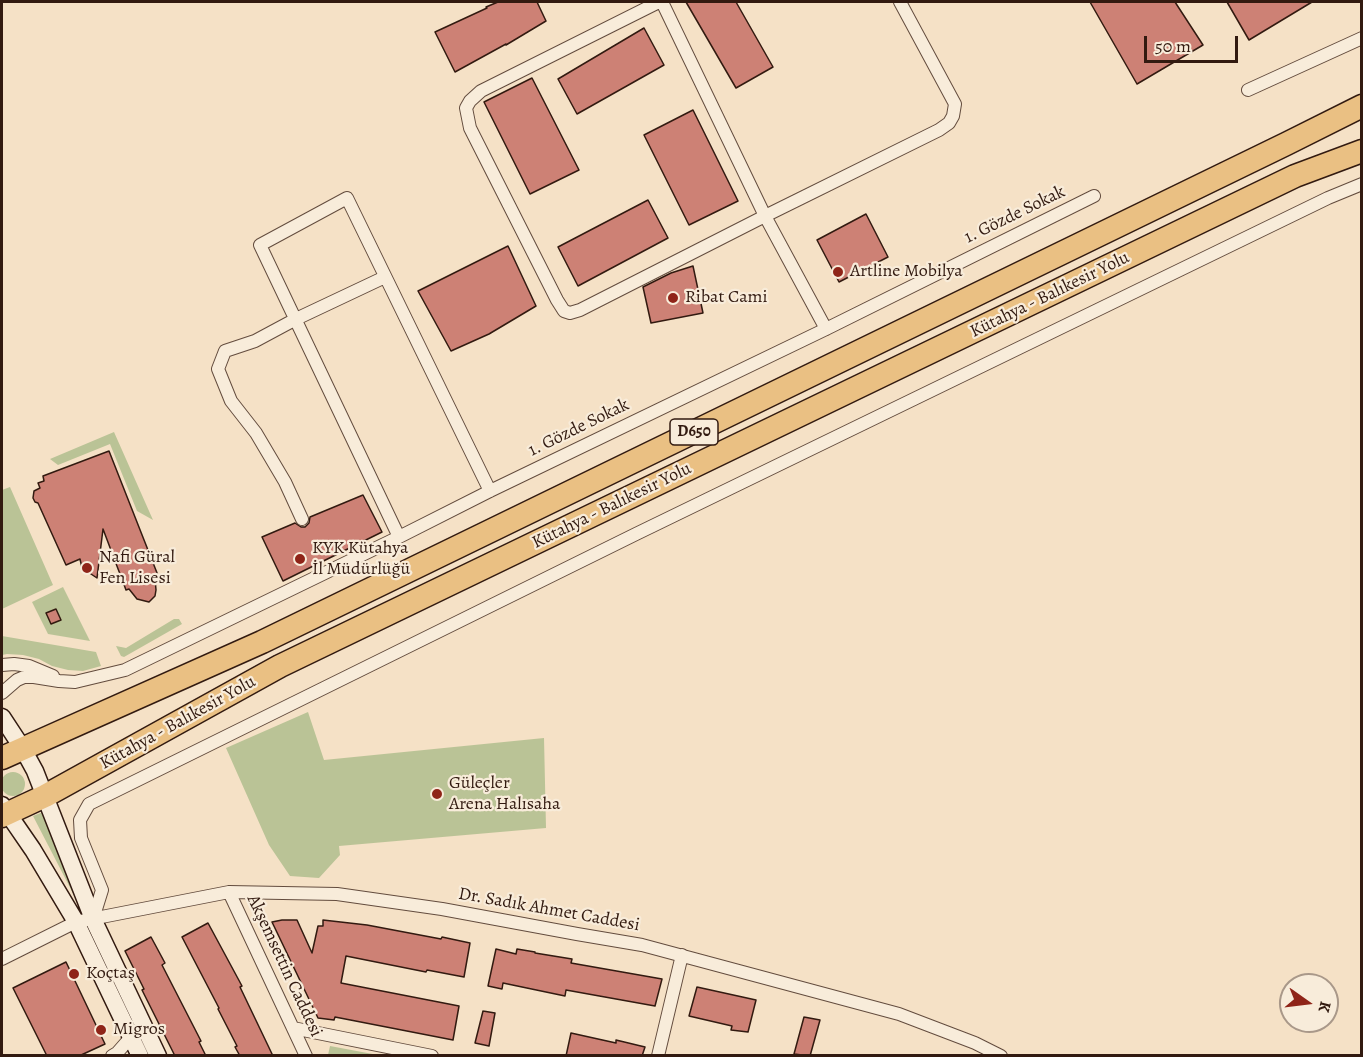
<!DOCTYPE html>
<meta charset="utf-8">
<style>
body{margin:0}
#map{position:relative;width:1363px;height:1057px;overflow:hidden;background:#f5e1c6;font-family:Alegreya,serif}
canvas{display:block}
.frame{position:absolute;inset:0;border:3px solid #321a10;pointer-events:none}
.north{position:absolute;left:1279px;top:973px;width:60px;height:60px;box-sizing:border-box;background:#f8ecda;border:2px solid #a99889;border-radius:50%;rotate:104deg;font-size:16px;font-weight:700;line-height:24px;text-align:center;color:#321a10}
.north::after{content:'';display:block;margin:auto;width:21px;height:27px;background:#8f2418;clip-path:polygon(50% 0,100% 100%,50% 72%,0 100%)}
.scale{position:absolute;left:1144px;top:36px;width:94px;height:27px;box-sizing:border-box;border:3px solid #321a10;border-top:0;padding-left:8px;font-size:18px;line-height:21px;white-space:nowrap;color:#321a10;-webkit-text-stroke:4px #f8ecda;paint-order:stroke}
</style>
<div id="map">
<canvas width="1363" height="1057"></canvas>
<div class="frame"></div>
<div class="north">K</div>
<div class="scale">50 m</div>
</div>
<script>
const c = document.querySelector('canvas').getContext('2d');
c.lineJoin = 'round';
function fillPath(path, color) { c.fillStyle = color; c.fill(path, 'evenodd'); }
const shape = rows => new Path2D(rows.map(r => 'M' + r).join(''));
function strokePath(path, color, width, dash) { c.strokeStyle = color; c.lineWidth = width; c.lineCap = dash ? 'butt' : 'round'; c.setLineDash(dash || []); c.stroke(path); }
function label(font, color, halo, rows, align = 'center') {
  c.font = font + ' Alegreya,serif'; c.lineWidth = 4.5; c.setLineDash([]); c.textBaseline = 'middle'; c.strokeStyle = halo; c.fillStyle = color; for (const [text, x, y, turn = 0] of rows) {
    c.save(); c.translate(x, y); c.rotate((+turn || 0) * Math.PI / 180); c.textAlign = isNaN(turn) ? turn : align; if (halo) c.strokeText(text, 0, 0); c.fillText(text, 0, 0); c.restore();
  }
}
const green = shape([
 [114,432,153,520,137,511,110,444,58,465,50,459],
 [10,487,53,585,2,609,2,490],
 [63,587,90,641,48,634,32,602],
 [174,619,179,619,182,624,124,657,121,656,116,646,126,648],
 [2,636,96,652,101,666,83,671,68,670,52,666,39,659,23,655,7,654,2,655],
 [308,712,324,760,544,738,546,828,339,846,340,855,319,878,290,876,269,845,226,748],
 '1 784a12 12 0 1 1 24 0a12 12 0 1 1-24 0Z',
 [43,812,79,905,33,816],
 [330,1046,378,1055,328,1055]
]);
const building = shape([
 [498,2,537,2,546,21,506,45,506,44,455,72,435,32,487,8,486,7,498,2],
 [686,2,736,2,773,67,736,88,686,2],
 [1090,2,1175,2,1203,45,1137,84,1090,2],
 [1227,2,1312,2,1249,40,1227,2],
 [644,28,664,65,577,114,558,79,644,28],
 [532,78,579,170,530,194,484,102,532,78],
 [693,110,738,201,689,225,644,135,693,110],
 [648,200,668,238,578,286,558,247,648,200],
 [866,214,888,257,839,282,817,240,866,214],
 [508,246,536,306,489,334,451,351,418,291,508,246],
 [693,266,703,313,651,323,643,287,671,273,693,266],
 [109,451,159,578,155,579,156,590,155,596,149,602,137,599,129,589,126,590,103,529,97,578,82,568,80,559,66,565,38,503,35,502,33,498,34,491,40,488,38,483,44,481,43,476,109,451],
 [363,495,382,532,283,581,262,537,295,523,301,527,305,527,309,523,310,517,363,495],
 [56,609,61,620,51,624,46,613,56,609],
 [282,920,297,920,312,953,318,926,323,926,323,920,367,925,441,939,442,937,470,943,464,977,427,970,426,972,346,956,341,983,459,1006,453,1040,335,1017,334,1020,318,1018,272,922,282,920],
 [208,923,242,986,240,987,273,1056,240,1056,235,1047,237,1046,218,1009,219,1008,182,937,208,923],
 [151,937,165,963,162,965,201,1041,199,1042,206,1056,175,1056,142,990,144,989,125,951,151,937],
 [496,949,516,954,517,949,535,952,535,953,572,959,571,963,662,979,655,1006,566,990,565,996,503,983,502,989,488,986,496,949],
 [66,962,105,1044,79,1056,47,1056,13,988,66,962],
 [697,987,756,1000,748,1032,731,1030,732,1026,689,1016,697,987],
 [483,1011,495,1013,489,1046,475,1043,483,1011],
 [804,1017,820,1020,810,1056,794,1054,804,1017],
 [571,1033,616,1043,616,1040,645,1047,642,1056,566,1056,571,1033]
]);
const street = shape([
 [659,2,481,91,470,101,466,108,470,128,557,300,564,311,570,313,580,310,765,216,939,130,949,123,953,116,955,104,900,2],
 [662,2,765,216,826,329],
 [1248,90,1362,38],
 [302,519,285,482,256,433,231,401,218,369,225,351,255,341,296,319,385,277],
 [399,537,260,245,347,198,490,491],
 [2,665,14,664,29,666,53,676],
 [2,693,17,680,24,677,34,677,59,681,75,682,125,670,399,537,490,491,826,329,1094,196],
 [229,892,306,1056],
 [93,919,102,890,81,838,80,820,89,804,636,534,1328,198,1362,184],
 [2,959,76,922,229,892,337,894,442,909,577,934,642,945,899,1014,975,1043,1001,1056],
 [293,1028,432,1056],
 [112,1056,117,1053,131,1037],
 [658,1056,682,955]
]);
const secondary = shape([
 [2,717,23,749,35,771,93,919,158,1056],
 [2,805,33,850,76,922,140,1056]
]);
const highway = shape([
 [2,758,262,642,1286,144,1362,106],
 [2,816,45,796,280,666,1295,176,1362,151]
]);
const markers = [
 [838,272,6,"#8f2418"],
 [673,298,6,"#8f2418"],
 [300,559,6,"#8f2418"],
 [87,568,6,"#8f2418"],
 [437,794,6,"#8f2418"],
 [74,974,6,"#8f2418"],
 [101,1030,6,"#8f2418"]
];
const shields = [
 [694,432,48]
];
const shieldNames = [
 ["D650",694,432]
];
const streetNames = [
 ["1. Gözde Sokak",1015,215,-26],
 ["Kütahya - Balıkesir Yolu",1050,295,-26],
 ["1. Gözde Sokak",579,428,-26],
 ["Kütahya - Balıkesir Yolu",612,506,-26],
 ["Kütahya - Balıkesir Yolu",178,723,-29],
 ["Dr. Sadık Ahmet Caddesi",549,910,10],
 ["Akşemsettin Caddesi",284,966,65]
];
const poiNames = [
 ["Artline Mobilya",850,272],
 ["Ribat Cami",685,298],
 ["KYK Kütahya",312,549],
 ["İl Müdürlüğü",312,570],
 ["Nafi Güral",99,558],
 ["Fen Lisesi",99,579],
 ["Güleçler",449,784],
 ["Arena Halısaha",449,805],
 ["Koçtaş",86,974],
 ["Migros",113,1030]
];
fillPath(green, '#bac396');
fillPath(building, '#cd8175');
strokePath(building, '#321a10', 1.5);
strokePath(street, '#634c3e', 14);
strokePath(secondary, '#321a10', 19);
strokePath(highway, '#321a10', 25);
strokePath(street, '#f8ecda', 12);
strokePath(secondary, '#f8ecda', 16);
strokePath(highway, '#eac083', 22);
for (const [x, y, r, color] of markers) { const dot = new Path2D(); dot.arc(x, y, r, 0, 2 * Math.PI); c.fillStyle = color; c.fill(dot); strokePath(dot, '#f8ecda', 2); }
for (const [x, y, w] of shields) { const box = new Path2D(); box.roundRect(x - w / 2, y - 13, w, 26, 4.5); c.fillStyle = '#f8ecda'; c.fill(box); strokePath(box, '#321a10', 1.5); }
label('bold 16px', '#321a10', null, shieldNames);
label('18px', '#321a10', '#f8ecda', streetNames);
label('18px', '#321a10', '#f8ecda', poiNames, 'left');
</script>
